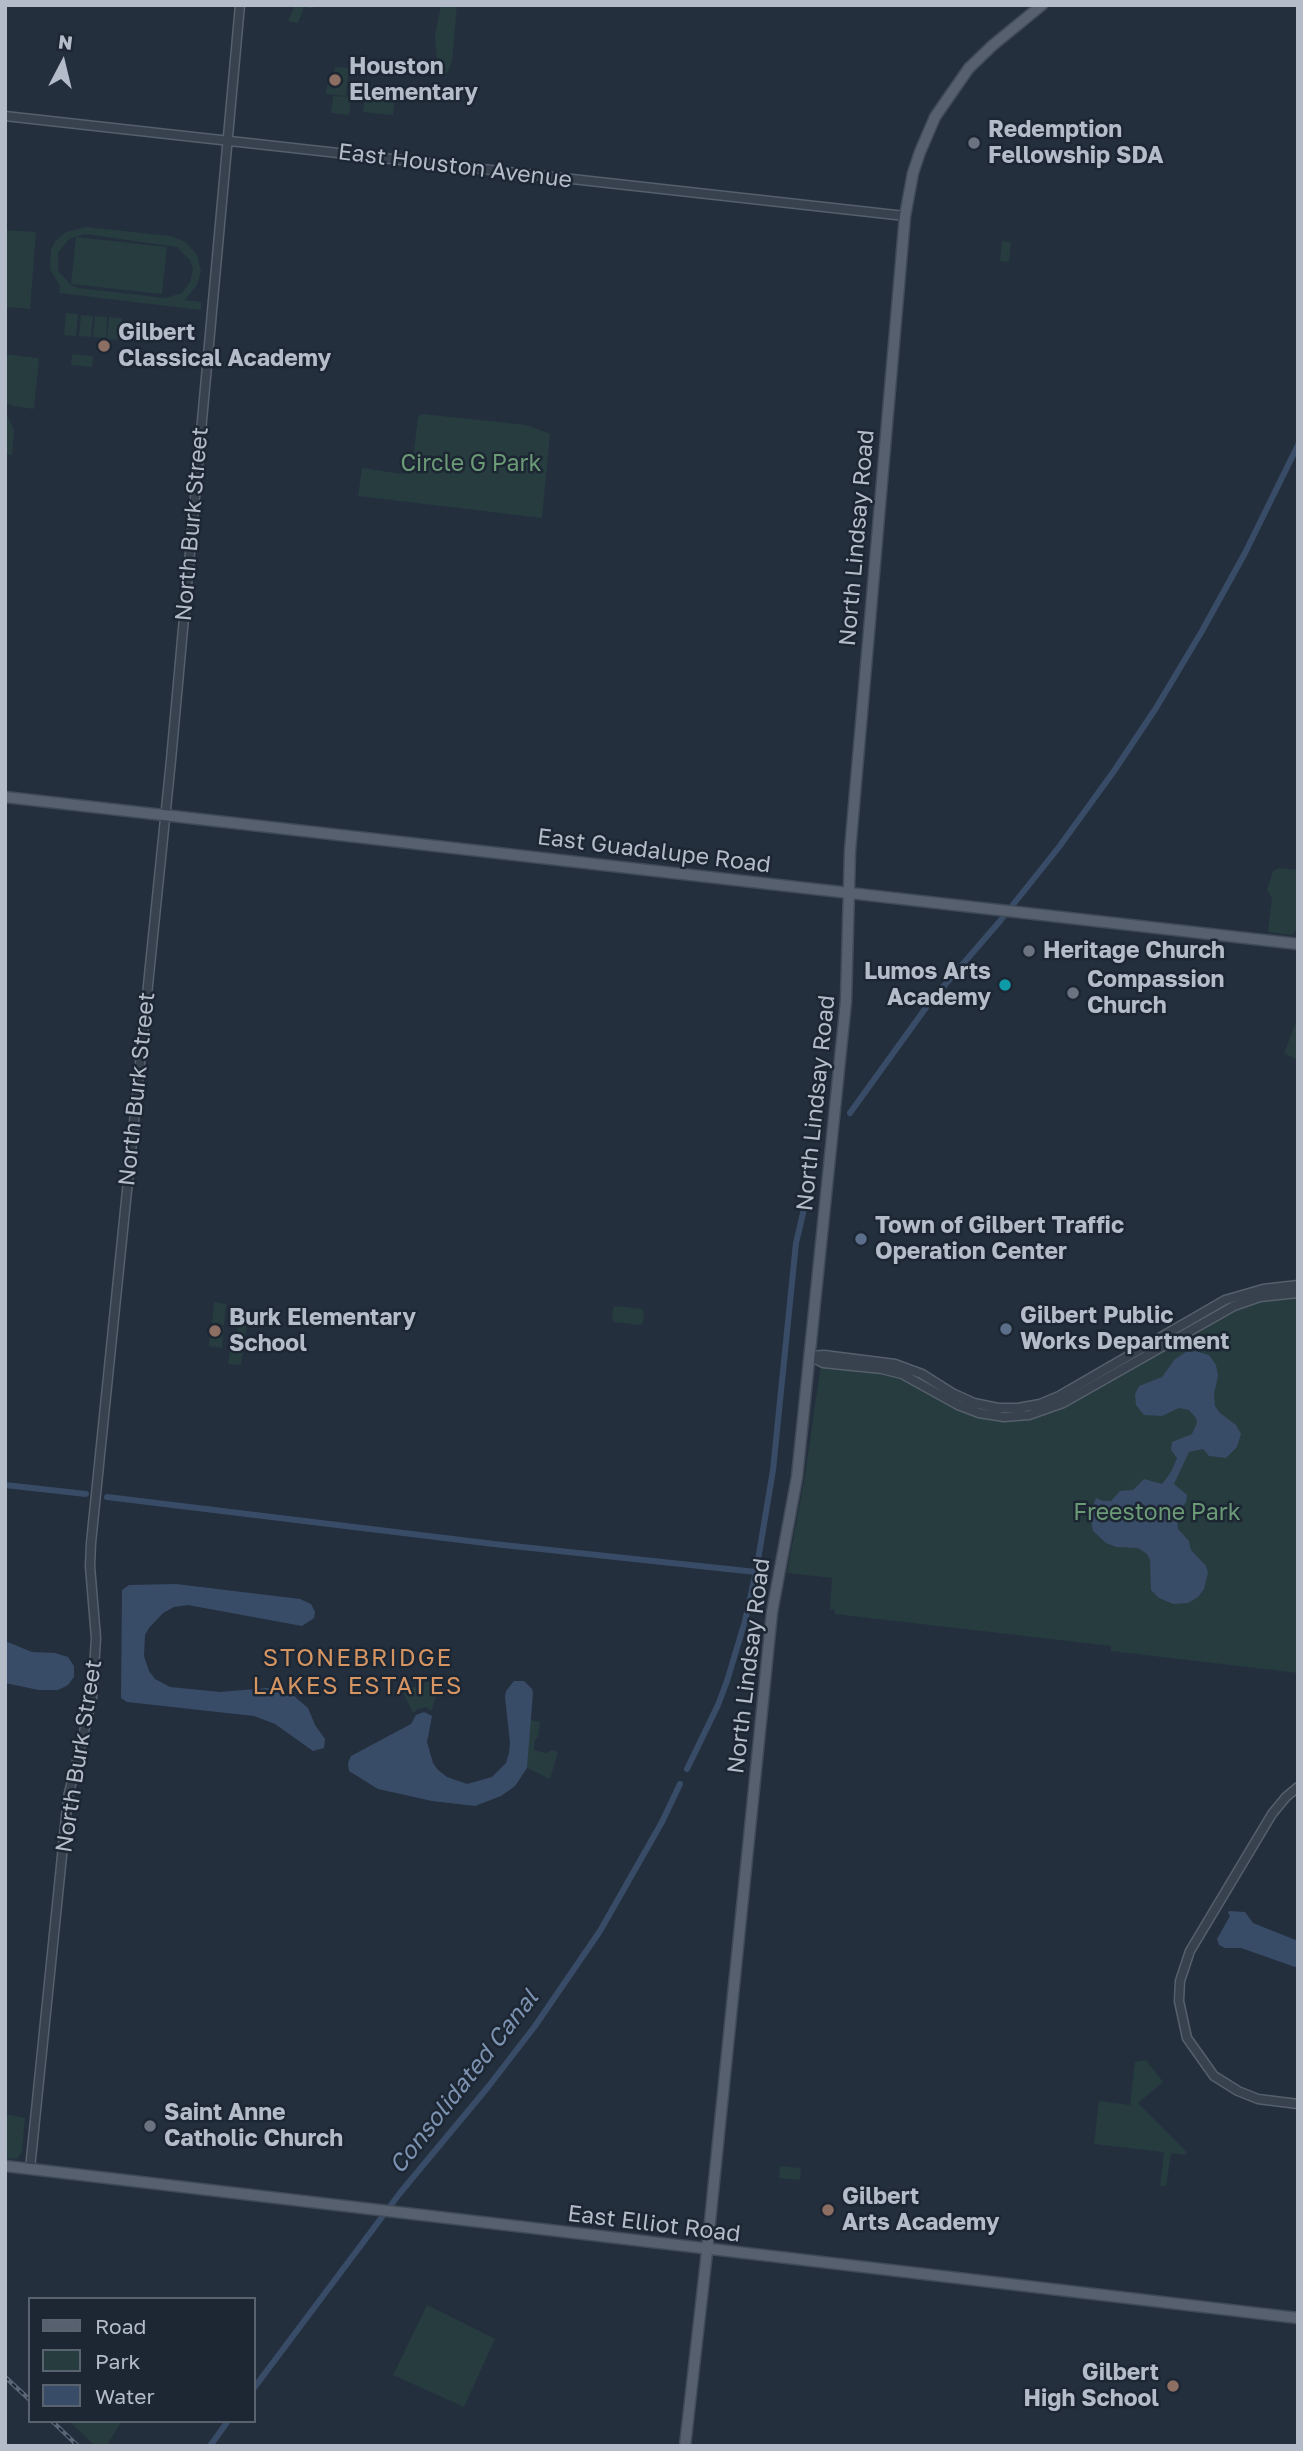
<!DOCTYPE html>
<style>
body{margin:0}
#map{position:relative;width:1303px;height:2451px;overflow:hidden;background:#242f3e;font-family:"Golos Text",sans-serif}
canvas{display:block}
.frame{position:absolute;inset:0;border:7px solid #b4bcc9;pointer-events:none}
.legend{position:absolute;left:28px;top:2297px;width:228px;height:126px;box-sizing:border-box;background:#1d2633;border:2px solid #59626f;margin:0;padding:9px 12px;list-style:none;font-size:21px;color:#b4bcc9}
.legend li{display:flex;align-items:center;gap:14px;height:35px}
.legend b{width:35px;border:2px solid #59626f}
.north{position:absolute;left:28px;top:28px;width:70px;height:70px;-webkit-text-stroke:5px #1d2633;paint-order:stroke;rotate:7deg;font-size:19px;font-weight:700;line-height:28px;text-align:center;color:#b4bcc9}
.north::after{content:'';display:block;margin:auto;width:24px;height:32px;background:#b4bcc9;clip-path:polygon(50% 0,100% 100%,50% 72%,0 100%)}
</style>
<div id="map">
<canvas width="1303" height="2451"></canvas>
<div class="frame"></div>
<ul class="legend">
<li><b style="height:9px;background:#56606e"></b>Road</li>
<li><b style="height:19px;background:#263c3f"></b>Park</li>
<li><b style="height:19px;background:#394c67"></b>Water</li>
</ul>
<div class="north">N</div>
</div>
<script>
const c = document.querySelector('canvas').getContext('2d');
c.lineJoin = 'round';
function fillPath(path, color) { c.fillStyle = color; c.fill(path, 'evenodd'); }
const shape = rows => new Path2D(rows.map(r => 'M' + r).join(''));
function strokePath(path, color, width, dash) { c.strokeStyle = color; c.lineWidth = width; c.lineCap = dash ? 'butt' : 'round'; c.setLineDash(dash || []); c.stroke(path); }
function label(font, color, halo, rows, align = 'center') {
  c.font = font + ' "Golos Text",sans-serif'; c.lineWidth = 5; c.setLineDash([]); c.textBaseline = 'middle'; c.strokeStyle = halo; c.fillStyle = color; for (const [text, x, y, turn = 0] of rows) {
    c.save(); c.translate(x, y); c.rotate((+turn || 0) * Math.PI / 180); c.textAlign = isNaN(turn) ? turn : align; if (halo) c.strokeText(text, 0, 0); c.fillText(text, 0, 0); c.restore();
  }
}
const green = shape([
 [295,5,314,5,313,9,304,7,298,23,288,21],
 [441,5,457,5,452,62,448,72,442,76,437,62,435,36],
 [335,67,349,68,346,96,326,94,328,82,333,80],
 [366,85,396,88,393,115,363,112],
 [333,96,351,97,349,115,331,113],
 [86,227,170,236,186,242,197,255,201,271,197,285,185,300,201,302,201,310,59,293,60,286,50,269,51,250,55,241,66,232],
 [85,234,177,247,190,260,193,269,190,282,182,293,165,298,79,288,71,285,58,271,58,253,69,239],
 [5,230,36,232,30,309,5,307],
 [76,237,167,247,162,294,71,284],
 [1002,241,1011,242,1009,262,1000,261],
 [66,313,78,314,76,336,64,335],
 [81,315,93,316,91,337,79,336],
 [95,316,107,317,106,338,93,337],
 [109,317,122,318,120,340,107,339],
 [5,354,38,358,39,360,34,409,13,406,5,402],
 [72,354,93,356,92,367,71,365],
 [5,411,14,430,12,455,5,454],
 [422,414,527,425,550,434,542,518,358,496,362,468,402,474,407,473,412,467,418,417],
 [1279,868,1298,870,1298,927,1292,935,1268,932,1272,898,1267,890,1273,871],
 [1298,1017,1298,1060,1284,1053],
 [1298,1296,1298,1673,1111,1651,1111,1646,835,1614,835,1610,830,1609,832,1578,787,1573,805,1476,820,1370,823,1367,896,1375,953,1407,1030,1417,1063,1406,1215,1318,1246,1304,1262,1299],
 [214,1302,226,1304,224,1325,212,1323],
 [616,1306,642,1309,644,1312,643,1322,640,1325,614,1322,612,1319,613,1308],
 [238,1324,247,1325,241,1365,228,1364,231,1345,235,1345],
 [211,1325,224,1327,222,1348,209,1346],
 [435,1678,437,1694,431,1711,426,1707,418,1709,413,1713,403,1692],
 [530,1720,540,1722,538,1737,534,1742,534,1750,546,1753,552,1750,558,1752,550,1779,527,1768],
 [1146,2060,1163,2082,1138,2103,1186,2151,1186,2155,1171,2153,1166,2186,1160,2186,1164,2152,1094,2144,1099,2101,1130,2105,1135,2062],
 [5,2114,25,2118,22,2152,17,2159,5,2158],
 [780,2166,801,2168,800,2180,779,2178],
 [427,2305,495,2339,464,2407,393,2375],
 [69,2421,122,2421,108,2443,109,2446,95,2446]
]);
const water = shape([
 [1195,1351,1209,1355,1216,1365,1218,1376,1214,1394,1215,1406,1220,1413,1236,1425,1241,1434,1237,1447,1226,1458,1209,1456,1203,1449,1189,1452,1174,1484,1187,1495,1186,1502,1177,1515,1178,1529,1189,1541,1191,1550,1206,1566,1208,1573,1204,1589,1198,1597,1188,1603,1173,1604,1159,1598,1151,1590,1150,1560,1147,1554,1138,1548,1116,1547,1106,1543,1093,1531,1090,1514,1096,1498,1103,1501,1111,1501,1120,1491,1133,1490,1144,1479,1162,1484,1171,1472,1177,1458,1171,1450,1172,1442,1192,1434,1197,1423,1196,1418,1189,1410,1179,1408,1162,1416,1144,1415,1136,1405,1135,1394,1139,1386,1162,1377,1175,1359,1186,1352],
 [176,1584,300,1599,311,1604,315,1612,314,1618,302,1626,188,1605,174,1607,163,1613,149,1628,145,1635,144,1656,149,1671,155,1679,170,1687,220,1692,267,1688,294,1696,308,1708,315,1725,325,1739,324,1748,313,1751,275,1724,254,1716,127,1702,121,1698,122,1590,129,1585],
 [5,1641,32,1652,55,1653,68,1657,74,1666,74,1677,68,1685,58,1690,39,1690,5,1683],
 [514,1681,524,1681,532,1689,533,1693,527,1768,515,1786,501,1796,475,1806,432,1801,378,1789,349,1771,348,1763,351,1756,411,1724,416,1715,424,1712,432,1716,427,1742,433,1763,438,1770,447,1777,467,1784,492,1777,506,1763,509,1753,510,1743,505,1697,506,1691],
 [1229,1911,1245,1912,1253,1923,1298,1941,1298,1968,1241,1948,1225,1948,1219,1945,1217,1939,1230,1916,1228,1913]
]);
const canal = shape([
 [850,1113,930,1002,1000,921,1059,847,1114,771,1156,708,1202,631,1245,553,1298,445],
 [5,1485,86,1494],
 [107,1497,494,1544,756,1572],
 [687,1769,718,1705,727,1681,745,1621,756,1572,773,1470,796,1243,808,1192],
 [254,2388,400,2193,488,2087,535,2026,600,1931,662,1822,680,1784],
 [210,2446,228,2421]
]);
const minor = shape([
 [5,116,905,216],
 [810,1356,823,1363,882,1369,902,1374,958,1405,979,1413,1004,1417,1029,1415,1063,1403,1234,1306,1260,1297,1298,1293],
 [810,1356,824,1355,895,1364,922,1374,952,1393,974,1403,998,1408,1018,1408,1040,1404,1059,1396,1225,1300,1263,1289,1298,1285],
 [1298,1787,1286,1797,1272,1814,1190,1951,1180,1981,1179,2001,1187,2038,1214,2076,1238,2091,1258,2099,1298,2104],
 [30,2169,68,1797,92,1699,96,1638,90,1566,91,1543,171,760,240,5]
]);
const major = shape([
 [5,797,1298,944],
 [5,2166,1298,2318],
 [685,2446,706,2261,772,1612,797,1477,846,1001,850,851,905,216,913,173,920,152,935,117,946,101,969,68,993,45,1042,5]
]);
const rail = shape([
 [5,2377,30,2400],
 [52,2421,78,2446]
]);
const markers = [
 [335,80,7,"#8d6e63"],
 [974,143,7,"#6b7280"],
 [104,346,7,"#8d6e63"],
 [1029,951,7,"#6b7280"],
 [1005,985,7,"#0f9aa8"],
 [1073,993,7,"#6b7280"],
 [861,1239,7,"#5c6f8a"],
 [1006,1329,7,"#5c6f8a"],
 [215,1331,7,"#8d6e63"],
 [150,2126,7,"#6b7280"],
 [828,2210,7,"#8d6e63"],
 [1173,2386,7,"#8d6e63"]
];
const poiNames = [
 ["Houston",349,67],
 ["Elementary",349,93],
 ["Redemption",988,130],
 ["Fellowship SDA",988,156],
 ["Gilbert",118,333],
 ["Classical Academy",118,359],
 ["Heritage Church",1043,951],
 ["Lumos Arts",991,972,"right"],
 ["Academy",991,998,"right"],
 ["Compassion",1087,980],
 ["Church",1087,1006],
 ["Town of Gilbert Traffic",875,1226],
 ["Operation Center",875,1252],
 ["Gilbert Public",1020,1316],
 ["Works Department",1020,1342],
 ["Burk Elementary",229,1318],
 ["School",229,1344],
 ["Saint Anne",164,2113],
 ["Catholic Church",164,2139],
 ["Gilbert",842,2197],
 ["Arts Academy",842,2223],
 ["Gilbert",1159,2373,"right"],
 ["High School",1159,2399,"right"]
];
const streetNames = [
 ["East Houston Avenue",455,166,7],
 ["North Burk Street",192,524,-85],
 ["North Lindsay Road",857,538,-85],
 ["East Guadalupe Road",654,851,7],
 ["North Burk Street",137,1089,-84],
 ["North Lindsay Road",816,1103,-84],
 ["North Lindsay Road",749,1666,-83],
 ["North Burk Street",79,1756,-81],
 ["East Elliot Road",654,2224,7]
];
const parkNames = [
 ["Circle G Park",471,464],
 ["Freestone Park",1157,1513]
];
const neighbourhoodNames = [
 ["STONEBRIDGE",358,1658],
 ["LAKES ESTATES",358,1686]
];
const waterNames = [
 ["Consolidated Canal",464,2082,-52]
];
fillPath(green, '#263c3f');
fillPath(water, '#394c67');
strokePath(canal, '#394c67', 6);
strokePath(minor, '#565f6c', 11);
strokePath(major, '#414a57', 13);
strokePath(minor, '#38414e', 8);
strokePath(major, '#56606e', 10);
strokePath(rail, '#5a6575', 4.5);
strokePath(rail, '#1d2633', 2, [5]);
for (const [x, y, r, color] of markers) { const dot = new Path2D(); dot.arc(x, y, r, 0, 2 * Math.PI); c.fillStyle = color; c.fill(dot); strokePath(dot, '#1d2633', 2.5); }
label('bold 23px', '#b4bcc9', '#1d2633', poiNames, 'left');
label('23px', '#b4bcc9', '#1d2633', streetNames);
label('23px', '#6b9a76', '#1d2633', parkNames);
c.letterSpacing = '2px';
label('24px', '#d59563', '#1d2633', neighbourhoodNames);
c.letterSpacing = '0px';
label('italic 24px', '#7c92b1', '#1d2633', waterNames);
</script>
